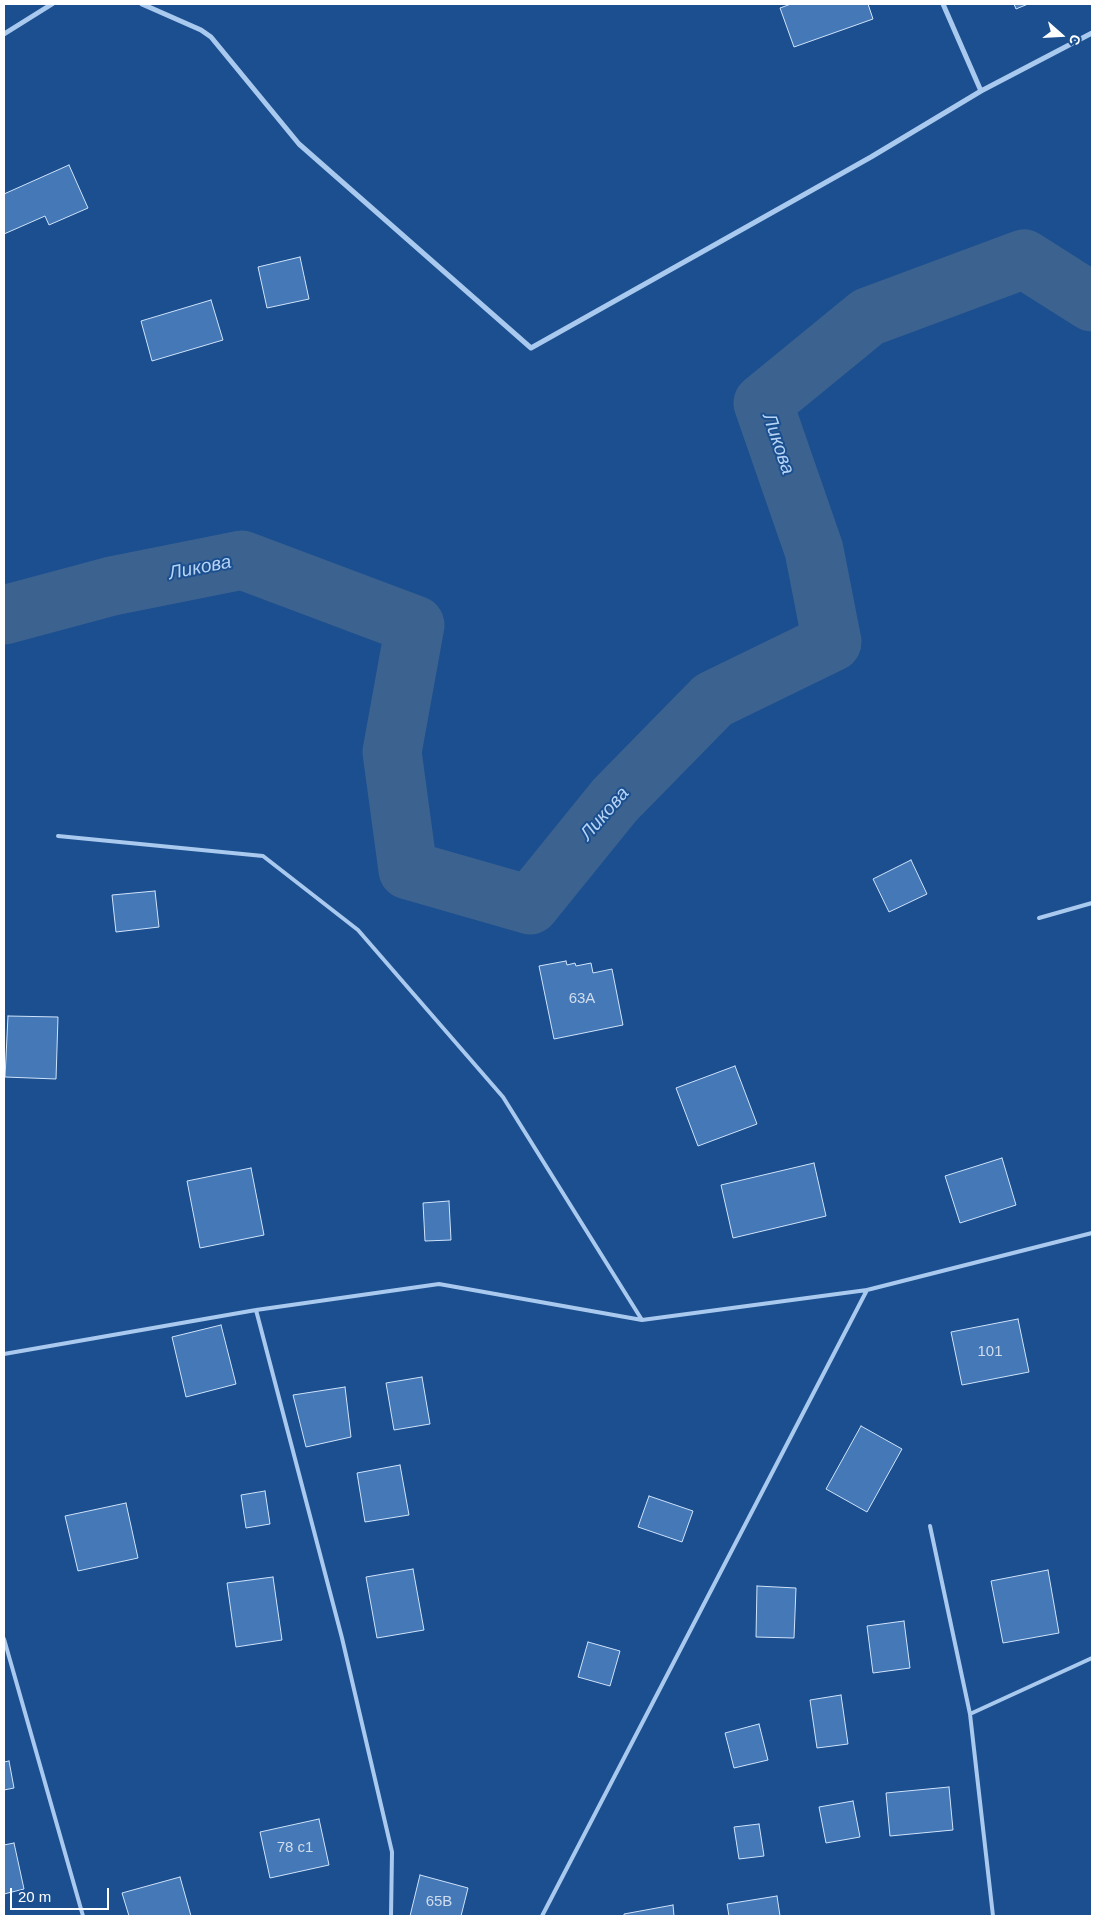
<!DOCTYPE html>
<meta charset="utf-8">
<style>
body{margin:0}
#map{position:relative;width:1096px;height:1920px;overflow:hidden;background:#1b4f8f;font-family:Arial,sans-serif}
canvas{display:block}
.frame{position:absolute;inset:0;border:5px solid #fff;pointer-events:none}
.north{position:absolute;left:1036px;top:10px;width:50px;height:50px;-webkit-text-stroke:4px #1b4f8f;paint-order:stroke;rotate:109deg;font-size:14px;font-weight:700;line-height:20px;text-align:center;color:#fff}
.north::after{content:'';display:block;margin:auto;width:18px;height:22px;background:#fff;clip-path:polygon(50% 0,100% 100%,50% 72%,0 100%)}
.scale{position:absolute;left:10px;top:1888px;width:99px;height:22px;box-sizing:border-box;border:2px solid #fff;border-top:0;padding-left:6px;font-size:15px;line-height:18px;white-space:nowrap;color:#fff;-webkit-text-stroke:4px #1b4f8f;paint-order:stroke}
</style>
<div id="map">
<canvas width="1096" height="1920"></canvas>
<div class="frame"></div>
<div class="north">С</div>
<div class="scale">20 m</div>
</div>
<script>
const c = document.querySelector('canvas').getContext('2d');
c.lineJoin = 'round';
const shape = rows => new Path2D(rows.map(r => 'M' + r).join(''));
function strokePath(path, color, width, dash) { c.strokeStyle = color; c.lineWidth = width; c.lineCap = dash ? 'butt' : 'round'; c.setLineDash(dash || []); c.stroke(path); }
function fillPath(path, color) { c.fillStyle = color; c.fill(path, 'evenodd'); }
function label(font, color, halo, rows, align = 'center') {
  c.font = font + ' Arial,sans-serif'; c.lineWidth = 4; c.setLineDash([]); c.textBaseline = 'middle'; c.strokeStyle = halo; c.fillStyle = color; for (const [text, x, y, turn = 0] of rows) {
    c.save(); c.translate(x, y); c.rotate((+turn || 0) * Math.PI / 180); c.textAlign = isNaN(turn) ? turn : align; if (halo) c.strokeText(text, 0, 0); c.fillText(text, 0, 0); c.restore();
  }
}
const river = shape([
 [4,615,112,586,242,560,415,625,392,752,408,870,530,905,615,800,713,700,832,642,814,550,763,403,868,317,1024,259,1092,302]
]);
const building = shape([
 [791,4,868,4,873,19,794,47,780,8,791,4],
 [1014,4,1028,4,1016,9,1014,4],
 [69,165,88,208,49,225,45,216,4,234,4,194,69,165],
 [300,257,309,299,267,308,258,267,300,257],
 [211,300,223,340,152,361,141,321,211,300],
 [911,860,927,894,889,912,873,879,911,860],
 [155,891,159,927,116,932,112,895,155,891],
 [566,961,567,965,575,963,576,966,591,963,593,973,612,969,623,1025,554,1039,539,966,566,961],
 [8,1016,58,1017,56,1079,5,1077,8,1016],
 [735,1066,757,1124,698,1146,676,1088,735,1066],
 [1002,1158,1016,1205,960,1223,945,1176,1002,1158],
 [814,1163,826,1216,733,1238,721,1185,814,1163],
 [251,1168,264,1235,200,1248,187,1181,251,1168],
 [449,1201,451,1240,425,1241,423,1203,449,1201],
 [1018,1319,1029,1372,962,1385,951,1332,1018,1319],
 [221,1325,236,1384,186,1397,172,1337,221,1325],
 [422,1377,430,1424,394,1430,386,1383,422,1377],
 [345,1387,351,1437,306,1447,293,1395,345,1387],
 [861,1426,902,1449,867,1512,826,1489,861,1426],
 [400,1465,409,1515,365,1522,357,1473,400,1465],
 [265,1491,270,1524,246,1528,241,1495,265,1491],
 [649,1496,693,1511,682,1542,638,1527,649,1496],
 [126,1503,138,1558,78,1571,65,1516,126,1503],
 [413,1569,424,1630,377,1638,366,1577,413,1569],
 [1048,1570,1059,1633,1003,1643,991,1581,1048,1570],
 [273,1577,282,1640,236,1647,227,1583,273,1577],
 [757,1586,796,1588,794,1638,756,1637,757,1586],
 [904,1621,910,1668,873,1673,867,1626,904,1621],
 [588,1642,620,1651,610,1686,578,1677,588,1642],
 [841,1695,848,1744,817,1748,810,1700,841,1695],
 [759,1724,768,1760,734,1768,725,1733,759,1724],
 [9,1761,14,1788,4,1790,4,1762,9,1761],
 [949,1787,953,1830,890,1836,886,1793,949,1787],
 [853,1801,860,1837,826,1843,819,1807,853,1801],
 [319,1819,329,1865,270,1878,260,1832,319,1819],
 [759,1824,764,1856,739,1859,734,1827,759,1824],
 [14,1843,24,1889,4,1894,4,1845,14,1843],
 [420,1875,468,1888,461,1916,410,1916,420,1875],
 [180,1877,191,1916,129,1916,122,1893,180,1877],
 [777,1896,780,1916,729,1916,727,1904,777,1896],
 [673,1905,674,1916,624,1916,624,1914,673,1905]
]);
const service = shape([
 [58,836,263,856,358,930,503,1097,642,1320],
 [1039,918,1092,903],
 [4,1354,256,1310],
 [930,1526,970,1714,993,1916],
 [4,1639,83,1916],
 [970,1714,1092,1658],
 [391,1916,392,1852,342,1638,256,1310,439,1284,642,1320,867,1290],
 [542,1916,867,1290,1092,1233]
]);
const minor = shape([
 [142,4,201,30,211,37,299,144,531,348,871,157,981,91,1092,33],
 [943,4,981,91],
 [4,34,52,4]
]);
const numberNames = [
 ["63А",582,999],
 ["101",990,1352],
 ["78 с1",295,1848],
 ["65В",439,1902]
];
const waterNames = [
 ["Ликова",778,444,71],
 ["Ликова",200,568,-11],
 ["Ликова",605,814,-49]
];
strokePath(river, '#3c6290', 59);
fillPath(building, '#4478b7');
strokePath(building, '#cfe3fa', 1);
strokePath(service, '#a9c9ee', 4);
strokePath(minor, '#a9c9ee', 5);
label('15px', '#d0dded', null, numberNames);
label('italic 19px', '#b5d3f5', '#1b4f8f', waterNames);
</script>
